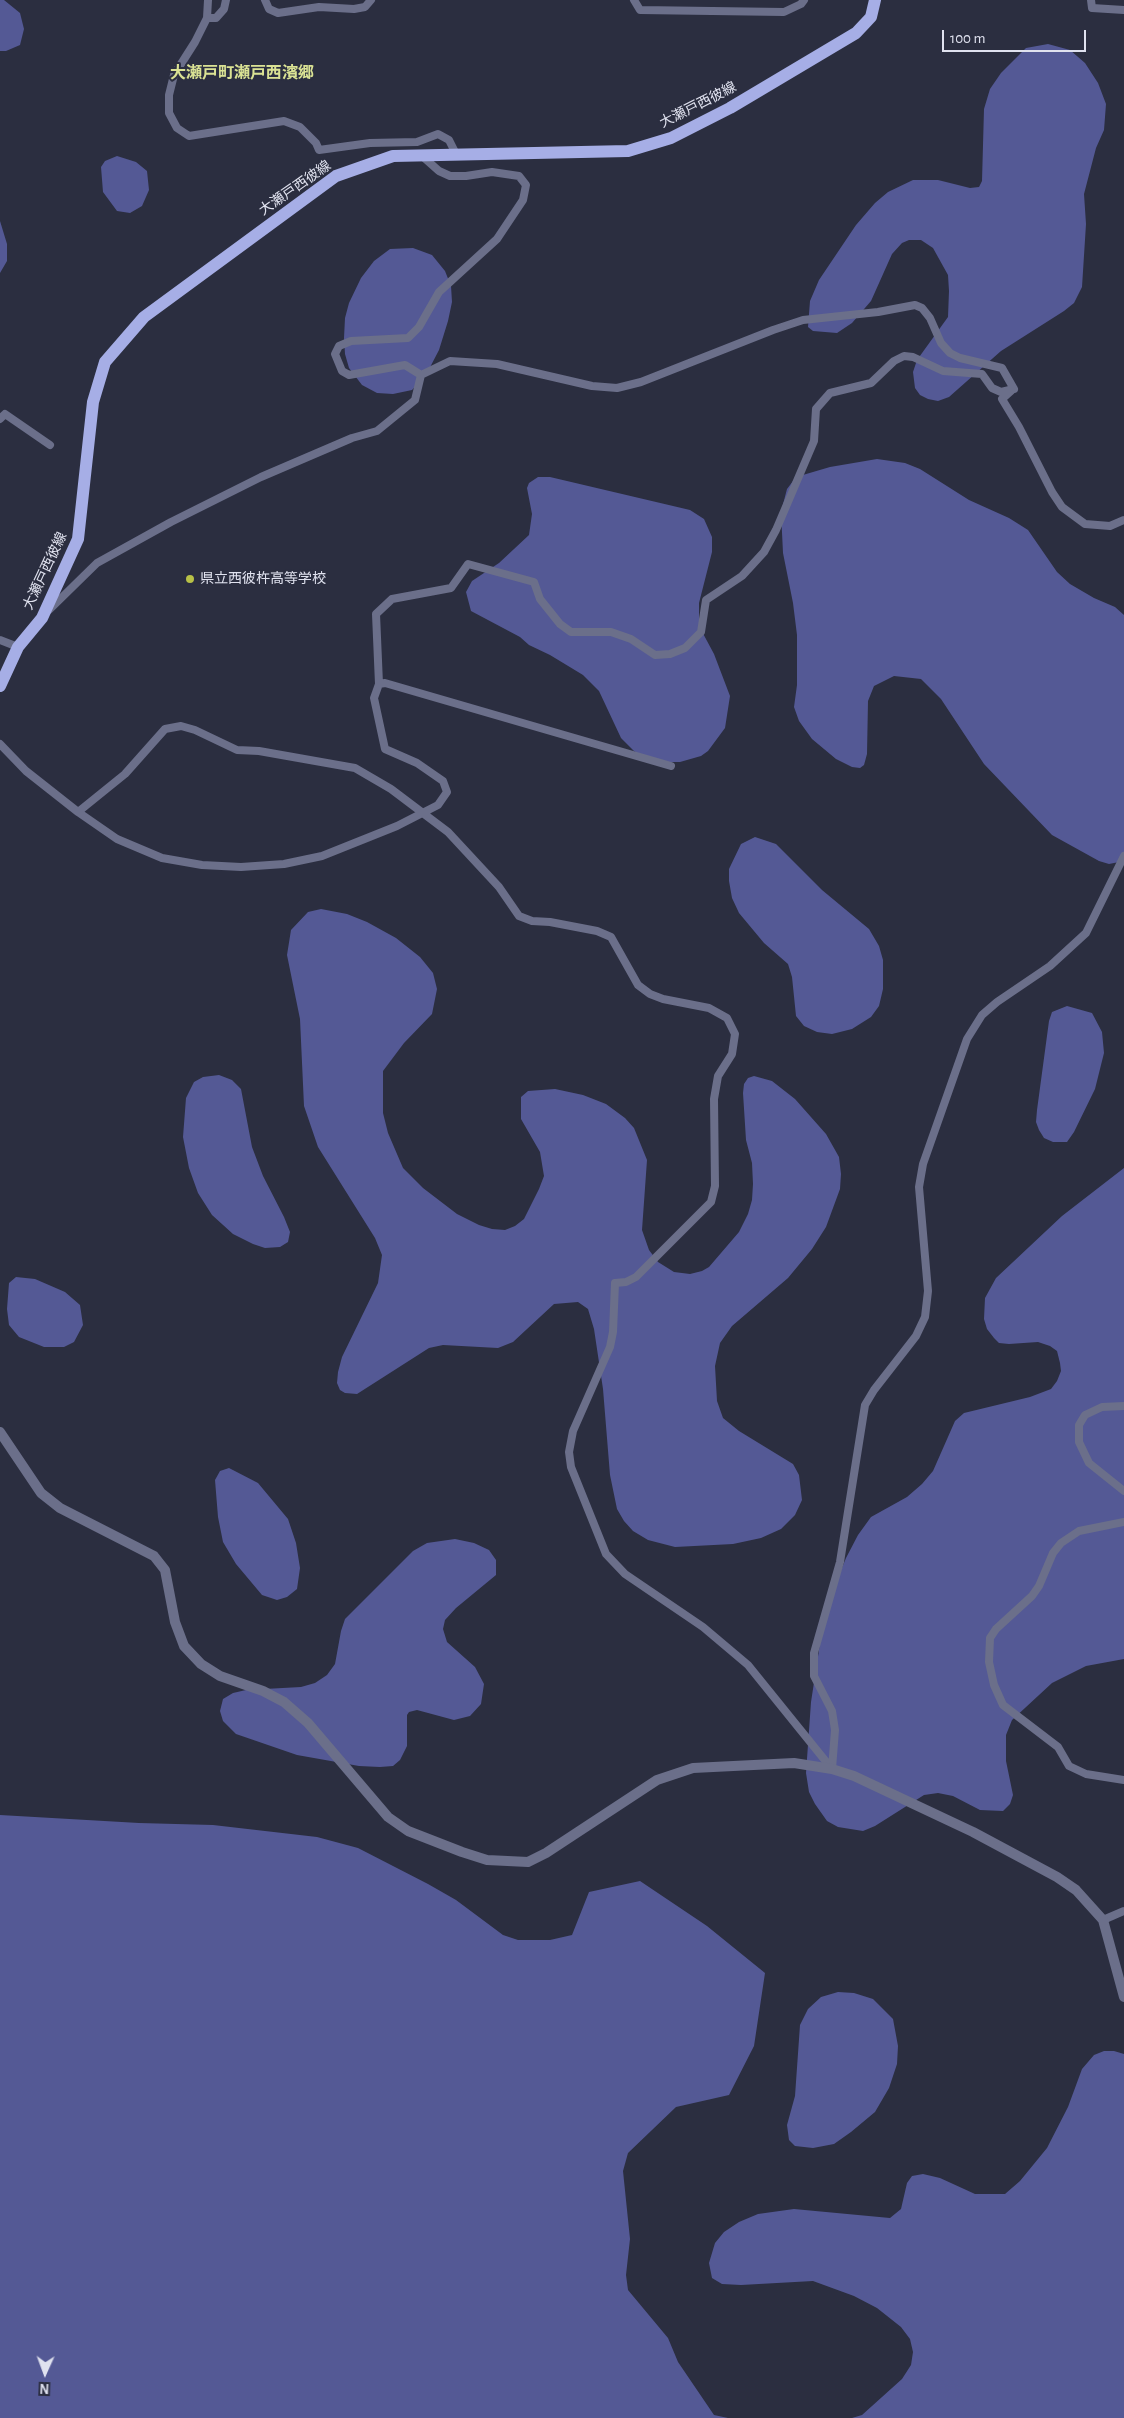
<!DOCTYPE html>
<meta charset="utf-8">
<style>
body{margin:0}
#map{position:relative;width:1124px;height:2418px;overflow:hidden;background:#2b2e40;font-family:"Alegreya Sans",sans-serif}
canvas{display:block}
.north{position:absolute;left:20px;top:2348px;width:50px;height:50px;-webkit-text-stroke:4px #2b2e40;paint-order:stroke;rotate:182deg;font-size:14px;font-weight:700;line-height:20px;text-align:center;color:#e0e2ef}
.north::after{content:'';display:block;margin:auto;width:18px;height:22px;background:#e0e2ef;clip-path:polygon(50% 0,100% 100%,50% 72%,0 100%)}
.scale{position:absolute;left:942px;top:30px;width:144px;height:22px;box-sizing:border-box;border:2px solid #e0e2ef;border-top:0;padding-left:6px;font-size:15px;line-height:18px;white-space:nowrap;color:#e0e2ef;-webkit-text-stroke:4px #2b2e40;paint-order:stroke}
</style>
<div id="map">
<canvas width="1124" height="2418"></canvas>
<div class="north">N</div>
<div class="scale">100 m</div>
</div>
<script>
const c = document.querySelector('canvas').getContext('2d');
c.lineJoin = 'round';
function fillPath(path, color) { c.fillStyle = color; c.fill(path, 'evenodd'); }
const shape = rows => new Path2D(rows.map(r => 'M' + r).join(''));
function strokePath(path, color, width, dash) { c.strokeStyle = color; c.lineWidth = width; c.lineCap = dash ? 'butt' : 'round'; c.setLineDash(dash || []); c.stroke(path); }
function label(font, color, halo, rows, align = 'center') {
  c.font = font + ' "Alegreya Sans","Noto Sans JP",sans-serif'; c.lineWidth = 4; c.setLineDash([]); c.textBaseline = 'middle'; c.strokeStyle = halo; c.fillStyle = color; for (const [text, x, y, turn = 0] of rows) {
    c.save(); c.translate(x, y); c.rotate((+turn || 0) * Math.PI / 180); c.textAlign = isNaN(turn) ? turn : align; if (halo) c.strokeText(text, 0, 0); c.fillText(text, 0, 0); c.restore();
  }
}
const forest = shape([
 [0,0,4,0,20,13,24,29,20,45,6,51,0,51],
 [1048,44,1070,50,1085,63,1098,83,1106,104,1104,130,1096,148,1084,194,1086,224,1082,287,1074,303,1064,311,1001,351,949,397,938,401,928,399,920,395,915,388,913,372,917,360,948,317,949,291,948,275,933,248,921,240,909,240,902,243,892,254,871,301,852,323,837,333,813,331,808,327,810,301,819,280,856,225,875,203,888,192,913,180,938,180,970,188,979,187,982,181,984,109,990,89,1001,73,1026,48],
 [117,156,136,162,147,171,149,190,142,206,130,213,117,211,103,192,101,167,105,161],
 [0,221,7,244,7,261,0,273],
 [413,248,432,255,445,271,451,286,452,302,448,321,439,350,426,375,412,390,393,394,377,393,362,385,349,368,345,354,344,338,345,318,349,303,361,278,374,261,390,249],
 [877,459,905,463,920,469,969,500,1009,518,1028,530,1057,572,1070,584,1094,598,1115,607,1124,615,1124,861,1109,864,1099,861,1052,835,984,764,941,699,921,679,894,676,874,686,868,701,867,754,864,765,860,768,852,767,836,759,812,739,799,721,794,707,797,685,797,635,793,603,783,553,781,512,787,489,796,477,830,467],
 [538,477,550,477,690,510,704,519,712,537,712,552,699,603,699,626,714,654,730,696,725,728,708,751,701,756,680,762,660,762,648,760,634,751,621,738,599,691,583,675,550,655,529,645,520,637,471,611,466,592,472,581,499,563,529,535,532,514,527,488,529,483],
 [755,837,776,844,822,890,869,929,879,946,883,960,883,989,879,1006,871,1017,852,1029,832,1034,817,1032,804,1026,796,1016,792,977,788,964,764,943,739,913,732,898,729,881,729,869,741,844],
 [321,909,347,914,367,922,396,938,420,957,433,973,437,989,432,1014,404,1043,383,1071,383,1113,388,1133,403,1168,423,1188,457,1214,479,1225,492,1229,505,1230,515,1226,524,1219,539,1189,544,1176,540,1152,521,1119,521,1097,528,1091,555,1089,583,1095,606,1104,625,1118,634,1128,647,1160,642,1230,649,1250,658,1262,674,1272,690,1274,702,1271,709,1267,739,1232,748,1214,752,1200,753,1184,752,1163,746,1140,743,1093,744,1084,748,1078,754,1076,772,1081,795,1099,826,1134,839,1157,841,1174,840,1189,826,1227,812,1249,788,1278,732,1326,720,1343,715,1366,717,1401,723,1418,739,1431,793,1464,799,1475,802,1500,795,1515,781,1529,761,1538,733,1544,675,1547,648,1540,633,1531,624,1521,617,1509,610,1475,603,1389,594,1329,588,1309,578,1302,554,1304,513,1342,498,1348,443,1345,429,1348,357,1394,345,1393,340,1390,337,1383,338,1372,342,1357,378,1283,382,1255,375,1238,318,1147,304,1106,300,1019,287,955,291,930,308,912],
 [1067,1006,1092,1013,1102,1032,1104,1053,1095,1089,1074,1132,1067,1142,1053,1142,1044,1138,1039,1130,1036,1122,1037,1110,1049,1021,1052,1012],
 [219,1075,232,1080,241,1089,252,1147,263,1176,284,1217,290,1232,288,1242,280,1247,265,1248,253,1244,233,1234,212,1215,198,1193,189,1168,183,1137,186,1098,194,1082,203,1077],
 [1124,1168,1124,1659,1086,1666,1052,1683,1012,1720,1006,1735,1006,1761,1013,1795,1010,1804,1003,1811,980,1810,953,1796,938,1793,924,1795,875,1826,863,1831,838,1827,827,1821,815,1804,809,1792,806,1773,811,1702,823,1624,833,1590,846,1558,858,1535,871,1517,907,1497,922,1484,933,1471,955,1421,964,1413,1030,1397,1051,1389,1057,1381,1061,1371,1060,1363,1057,1351,1050,1346,1038,1342,1009,1344,999,1343,994,1338,987,1329,984,1319,985,1298,996,1278,1062,1216],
 [16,1277,35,1279,65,1292,80,1305,83,1325,74,1342,64,1347,44,1347,19,1337,9,1325,7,1309,9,1283],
 [229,1468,258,1483,288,1519,296,1543,300,1568,297,1589,287,1597,277,1600,262,1595,236,1564,223,1542,218,1517,215,1480,220,1471],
 [455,1539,474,1543,489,1550,496,1560,496,1575,456,1608,445,1620,443,1629,447,1642,475,1667,484,1684,481,1704,470,1716,454,1720,417,1710,409,1712,407,1715,407,1746,400,1760,393,1766,380,1767,359,1766,297,1755,236,1734,223,1721,220,1711,223,1699,233,1693,246,1690,301,1687,315,1683,327,1675,335,1664,341,1631,345,1619,413,1551,427,1543],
 [0,1815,139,1823,213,1825,317,1837,358,1848,428,1884,456,1900,503,1935,518,1940,550,1940,572,1935,589,1892,640,1881,707,1926,765,1973,754,2046,729,2095,676,2107,628,2153,623,2171,630,2239,626,2275,628,2290,668,2338,678,2362,714,2415,728,2418,0,2418],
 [838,1992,854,1993,873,1999,893,2019,898,2046,897,2064,889,2088,875,2112,851,2132,834,2144,813,2148,795,2146,789,2140,787,2125,795,2096,800,2025,808,2009,821,1997],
 [1104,2051,1114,2051,1124,2054,1124,2418,852,2418,862,2415,902,2379,911,2365,913,2352,910,2339,901,2327,877,2308,854,2296,813,2281,741,2285,722,2284,712,2278,709,2263,715,2243,724,2232,739,2222,758,2214,794,2209,890,2218,901,2209,907,2183,912,2176,923,2174,940,2178,975,2194,1005,2194,1020,2181,1047,2148,1068,2107,1082,2069,1094,2055]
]);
const minor = shape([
 [208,0,207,18,195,42,174,75,169,95,169,113,177,128,189,136,284,121,300,127,316,143,319,150,370,143,417,142,438,134,449,140,456,154],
 [265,0,269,9,278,13,319,7,354,9,365,7,371,0],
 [634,0,640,10,784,12,801,4,804,0],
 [1091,0,1092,8,1124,10],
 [207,18,216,18,224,9,226,0],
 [421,375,450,361,497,364,592,386,617,388,641,382,773,330,803,320,878,312,915,305,922,308,930,318,941,343,950,353,960,358,1002,368,1014,389],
 [421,375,405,365,349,375,342,371,335,354,339,346,351,341,408,338,419,327,439,292,497,239,523,200,526,185,519,176,492,172,466,176,450,176,439,171,421,155],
 [1012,390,1002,399,1019,427,1052,492,1062,507,1085,524,1110,526,1124,520],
 [0,419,5,414,50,445],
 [49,610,97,563,171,522,261,477,352,438,377,431,415,400,421,375],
 [0,640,18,647],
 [379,684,385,683,671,766],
 [0,744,26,771,78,812,125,774,165,729,181,726,195,730,237,750,259,751,355,768,391,789,448,832,499,887,519,916,532,921,550,922,597,931,611,937,638,985,650,994,663,999,709,1008,727,1018,735,1034,732,1054,718,1076,714,1099,715,1186,711,1202,636,1277,626,1282,615,1283,613,1332,610,1347,573,1431,569,1452,571,1467,606,1554,625,1574,703,1627,748,1665,832,1769],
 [78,812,117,839,162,858,202,865,241,867,284,864,322,856,397,826,438,805,447,792,443,781,417,763,385,749,374,698,379,684,376,614,392,599,451,588,468,564,534,582,540,599,560,624,571,632,611,632,631,639,655,655,670,654,685,648,701,632,706,600,742,576,764,552,776,530,814,441,816,409,830,393,871,383,894,361,904,356,913,357,943,371,982,374,992,388,1001,392,1014,389],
 [1124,1406,1102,1407,1085,1415,1079,1425,1079,1442,1089,1463,1124,1491],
 [1124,1522,1079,1531,1061,1543,1053,1553,1039,1586,1032,1596,996,1629,990,1638,989,1662,994,1685,1003,1705,1058,1747,1069,1766,1086,1774,1124,1780],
 [832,1769,835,1730,832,1711,814,1676,814,1653,840,1562,865,1405,874,1390,916,1336,925,1317,928,1291,919,1187,923,1164,967,1039,982,1015,997,1002,1050,966,1086,933,1124,856],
 [1103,1920,1124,1911]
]);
const tertiary = shape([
 [0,1432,41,1493,60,1508,154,1556,165,1570,175,1622,184,1646,201,1664,220,1676,263,1691,284,1702,308,1723,388,1817,408,1831,462,1852,487,1860,528,1862,546,1853,657,1780,693,1768,794,1763,832,1769,854,1776,973,1832,1057,1877,1076,1890,1103,1920,1124,1997]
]);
const primary = shape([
 [0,686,18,647,42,618,78,539,93,402,105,362,144,317,336,176,393,156,628,151,671,138,730,108,856,33,871,17,875,0]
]);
const markers = [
 [190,579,5,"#b8c147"]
];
const streetNames = [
 ["大瀬戸西彼線",698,105,-27],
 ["大瀬戸西彼線",295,188,-35],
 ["大瀬戸西彼線",45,571,-65]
];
const poiNames = [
 ["県立西彼杵高等学校",200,579]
];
const quarterNames = [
 ["大瀬戸町瀬戸西濱郷",242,73]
];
fillPath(forest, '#545995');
strokePath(minor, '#6b6f8a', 8);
strokePath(tertiary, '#6b6f8a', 10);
strokePath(primary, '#a6aee6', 12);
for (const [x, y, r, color] of markers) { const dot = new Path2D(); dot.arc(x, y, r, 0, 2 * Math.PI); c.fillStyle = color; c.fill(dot); strokePath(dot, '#2b2e40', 2); }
label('14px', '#e0e2ef', '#2b2e40', streetNames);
label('14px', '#e0e2ef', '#2b2e40', poiNames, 'left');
label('bold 16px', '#dae294', '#2b2e40', quarterNames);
</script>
